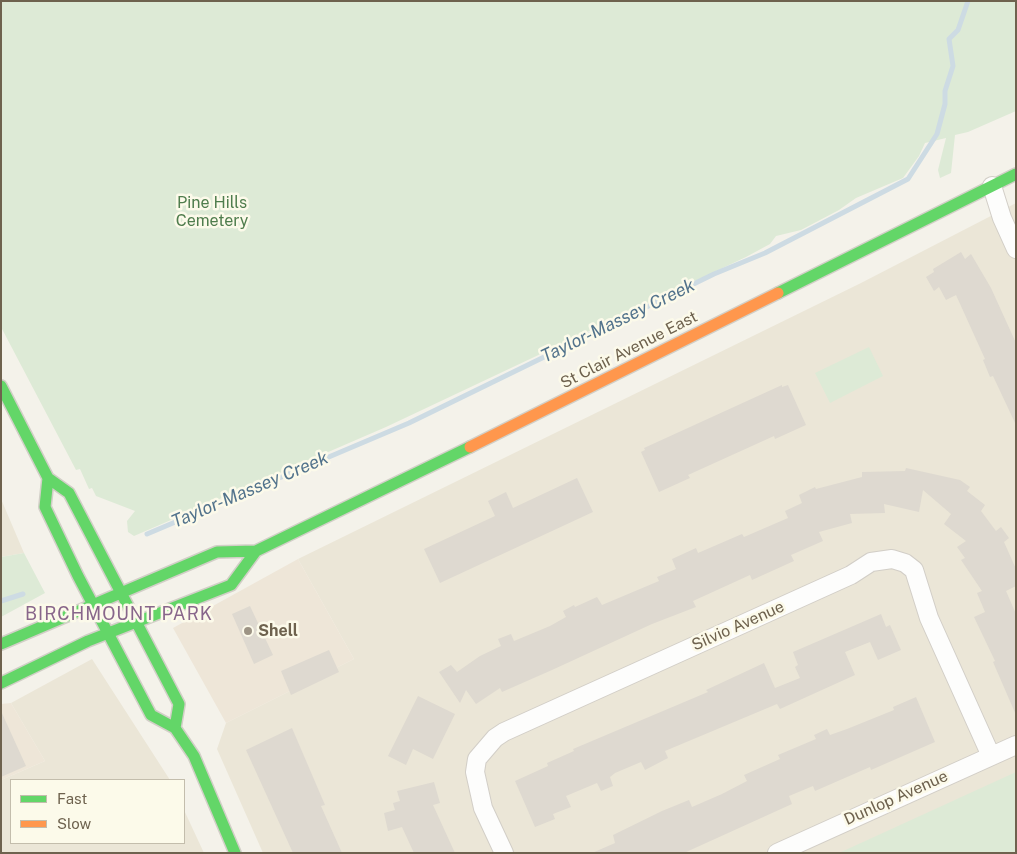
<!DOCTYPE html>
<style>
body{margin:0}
#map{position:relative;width:1017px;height:854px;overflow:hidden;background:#f4f2ea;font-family:"Public Sans",sans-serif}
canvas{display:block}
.frame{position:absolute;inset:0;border:2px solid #6e624e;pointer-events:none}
.legend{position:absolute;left:10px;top:779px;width:175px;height:65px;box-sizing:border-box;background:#fcfaea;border:1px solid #c3bdac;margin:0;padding:6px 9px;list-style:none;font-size:15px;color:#6e624e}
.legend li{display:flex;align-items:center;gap:10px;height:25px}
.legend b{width:25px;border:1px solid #c3bdac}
</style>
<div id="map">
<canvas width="1017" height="854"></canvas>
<div class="frame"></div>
<ul class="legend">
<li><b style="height:6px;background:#63d668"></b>Fast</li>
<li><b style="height:6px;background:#ff974d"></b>Slow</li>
</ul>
</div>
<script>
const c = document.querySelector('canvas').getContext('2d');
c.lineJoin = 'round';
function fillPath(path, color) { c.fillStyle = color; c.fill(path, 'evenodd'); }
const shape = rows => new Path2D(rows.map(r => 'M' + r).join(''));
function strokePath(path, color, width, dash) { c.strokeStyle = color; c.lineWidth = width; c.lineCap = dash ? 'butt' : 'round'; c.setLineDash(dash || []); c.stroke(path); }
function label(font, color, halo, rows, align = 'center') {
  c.font = font + ' "Public Sans",sans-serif'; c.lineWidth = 5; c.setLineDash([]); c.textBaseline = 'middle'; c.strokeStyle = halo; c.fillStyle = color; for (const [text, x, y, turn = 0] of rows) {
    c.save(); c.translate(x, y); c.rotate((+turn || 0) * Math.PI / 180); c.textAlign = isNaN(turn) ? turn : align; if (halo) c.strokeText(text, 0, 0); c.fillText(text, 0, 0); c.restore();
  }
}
const residential = shape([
 [1016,203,1016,853,263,853,217,749,226,723,354,659,298,559,861,283],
 [1,499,24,553,1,557],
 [92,659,170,780,11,780,11,843,184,843,184,810,204,853,1,853,1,780,45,761,11,703]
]);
const commercial = shape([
 [298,559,354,659,226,723,173,628],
 [11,703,45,761,1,780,1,704]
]);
const green = shape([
 [1,1,1016,1,1016,111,968,132,955,135,951,173,940,178,938,170,946,138,925,143,919,156,903,178,856,198,839,210,801,230,776,236,770,244,746,257,386,427,134,536,128,532,127,521,135,511,96,496,92,488,89,489,80,469,76,470,1,327],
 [869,347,883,376,830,403,815,373],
 [24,553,45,593,1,617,1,557],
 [1016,772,1016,853,839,853]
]);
const stream = shape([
 [147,534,409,423,714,274,765,253,908,179,937,134,945,104,945,91,953,66,949,39,958,30,968,1],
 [1,601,23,594]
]);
const building = shape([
 [961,252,965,259,971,254,991,288,1016,343,1016,425,993,376,990,377,983,360,985,359,956,295,946,300,939,287,934,291,926,277,934,272,933,269],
 [782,385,782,387,788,385,806,425,775,439,774,436,688,475,690,478,659,492,641,452,645,450,644,448],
 [906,468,960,480,970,487,967,491,985,505,981,511,996,531,1001,527,1009,538,1004,542,1016,569,1016,586,1006,591,1016,614,1016,715,993,662,995,661,974,617,985,612,977,593,982,591,961,560,965,558,957,547,966,541,944,524,951,514,923,490,919,512,884,504,885,513,850,514,852,523,819,532,823,541,791,555,794,561,752,580,750,575,693,601,696,607,652,624,552,670,502,692,500,688,476,704,466,690,460,703,439,672,451,665,457,672,480,656,501,646,498,639,511,634,514,641,550,626,566,617,563,611,574,605,575,607,597,597,602,605,659,581,657,577,676,569,672,559,696,548,698,553,742,534,744,537,788,518,785,511,802,503,799,495,815,487,816,489,862,477,862,472,905,471],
 [577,478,593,512,440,583,424,549,495,516,488,501,506,492,513,508],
 [250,606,273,655,254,664,232,614],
 [881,614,886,627,890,625,901,650,878,660,870,642,845,652,855,675,780,709,777,704,665,751,668,758,645,770,641,762,615,773,610,777,613,786,601,791,597,783,566,796,571,807,553,814,555,819,535,827,515,781,548,766,547,763,574,751,573,749,708,692,706,690,764,663,775,688,800,678,795,667,798,665,793,652],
 [329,650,339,672,291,695,281,671],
 [418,696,455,714,433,759,413,749,406,765,388,756],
 [916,697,935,742,871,770,870,767,815,791,813,786,789,796,792,804,684,853,592,853,615,843,613,835,662,811,689,800,692,807,722,794,747,781,744,775,780,759,778,755,816,739,814,735,827,729,830,735,847,729,894,710,893,707],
 [1,711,26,766,1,777],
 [292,728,325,805,321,806,342,853,293,853,246,750],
 [434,782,440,803,433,805,455,853,414,853,402,827,388,831,384,813,395,810,393,803,400,801,397,791]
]);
const street = shape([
 [992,186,1002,218,1016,249],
 [504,853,483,808,475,772,477,759,495,738,504,732,851,575,871,562,892,559,905,563,914,570,929,618,991,756],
 [777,853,1016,745]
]);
const fast = shape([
 [778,293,1016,174],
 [1,386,48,478,69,493,179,704,175,728],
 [48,478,45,507,78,576,151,715,175,728,194,756,235,853],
 [1,644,217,552,256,551,470,447],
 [1,683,88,641,231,585,256,551]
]);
const slow = shape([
 [470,447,778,293]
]);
const markers = [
 [248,631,5,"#9d9485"]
];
const parkNames = [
 ["Pine Hills",212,203],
 ["Cemetery",212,221]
];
const streetNames = [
 ["St Clair Avenue East",629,350,-27],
 ["Silvio Avenue",738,626,-24],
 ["Dunlop Avenue",896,798,-24]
];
const poiNames = [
 ["Shell",258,631]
];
const waterNames = [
 ["Taylor-Massey Creek",618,321,-26],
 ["Taylor-Massey Creek",250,490,-23]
];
const neighbourhoodNames = [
 ["BIRCHMOUNT PARK",119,614]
];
fillPath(residential, '#ebe6d7');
fillPath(commercial, '#eee6d8');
fillPath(green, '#ddead6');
strokePath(stream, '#cddbe3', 5);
fillPath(building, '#ded9d0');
strokePath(street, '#d2cec7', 20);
strokePath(fast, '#d2cfc7', 14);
strokePath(slow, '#d2cfc7', 14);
strokePath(street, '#fdfdfc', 18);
strokePath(fast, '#63d668', 11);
strokePath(slow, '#ff974d', 11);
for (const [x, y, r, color] of markers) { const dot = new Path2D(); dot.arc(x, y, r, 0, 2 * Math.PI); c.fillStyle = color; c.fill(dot); strokePath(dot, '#fcfaea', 2); }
label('16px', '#4f7d4d', '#fcfaea', parkNames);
label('16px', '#6e624e', '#fcfaea', streetNames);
label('bold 16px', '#6e624e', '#fcfaea', poiNames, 'left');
label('italic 18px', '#52738c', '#fcfaea', waterNames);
c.letterSpacing = '1px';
label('18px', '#88668b', '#fcfaea', neighbourhoodNames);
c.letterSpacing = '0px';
</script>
